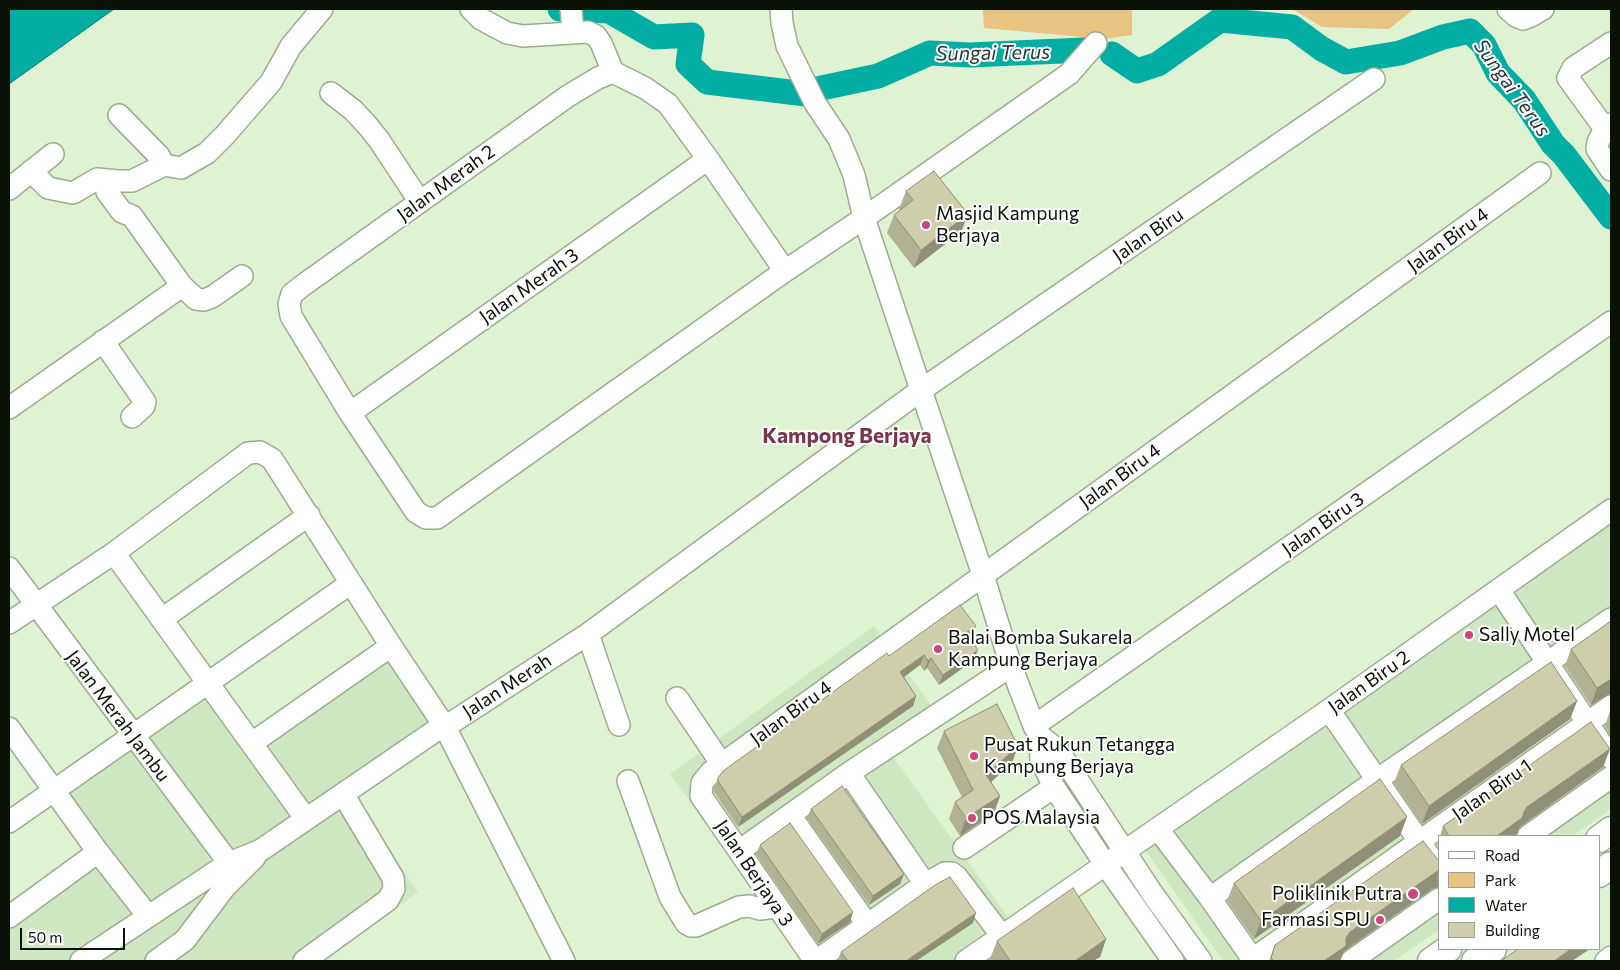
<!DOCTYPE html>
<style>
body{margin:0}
#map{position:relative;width:1620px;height:970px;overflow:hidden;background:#dff3d3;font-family:Commissioner,sans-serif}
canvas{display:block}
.frame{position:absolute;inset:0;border:10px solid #0a1106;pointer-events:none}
.legend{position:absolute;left:1438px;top:835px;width:162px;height:115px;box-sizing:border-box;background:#fff;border:1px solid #9da09b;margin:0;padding:6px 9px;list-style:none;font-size:15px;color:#0a1106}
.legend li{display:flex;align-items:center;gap:10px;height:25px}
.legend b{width:25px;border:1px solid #9da09b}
.scale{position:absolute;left:20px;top:928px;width:105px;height:22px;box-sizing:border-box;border:2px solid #0a1106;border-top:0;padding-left:6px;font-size:15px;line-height:18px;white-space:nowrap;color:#0a1106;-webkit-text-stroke:4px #fff;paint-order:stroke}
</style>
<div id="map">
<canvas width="1620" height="970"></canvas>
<div class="frame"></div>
<ul class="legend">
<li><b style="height:6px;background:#fff"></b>Road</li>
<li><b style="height:14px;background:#e9c382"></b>Park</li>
<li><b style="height:14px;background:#02aea4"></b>Water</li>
<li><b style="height:14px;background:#ceceab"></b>Building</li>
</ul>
<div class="scale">50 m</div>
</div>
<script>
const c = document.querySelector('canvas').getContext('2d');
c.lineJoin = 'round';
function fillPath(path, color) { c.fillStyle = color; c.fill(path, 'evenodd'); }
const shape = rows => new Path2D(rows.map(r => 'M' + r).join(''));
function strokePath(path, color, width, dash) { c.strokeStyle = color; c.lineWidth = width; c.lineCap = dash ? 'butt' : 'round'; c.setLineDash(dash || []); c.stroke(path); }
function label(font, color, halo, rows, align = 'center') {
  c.font = font + ' Commissioner,sans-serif'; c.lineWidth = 4; c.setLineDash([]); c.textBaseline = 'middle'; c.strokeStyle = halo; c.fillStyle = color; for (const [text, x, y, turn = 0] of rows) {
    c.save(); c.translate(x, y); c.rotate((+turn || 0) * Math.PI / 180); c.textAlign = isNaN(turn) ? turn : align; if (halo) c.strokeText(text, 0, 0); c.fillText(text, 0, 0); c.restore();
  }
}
const built = shape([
 [1611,518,1611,809,1572,836,1439,836,1439,930,1394,961,1223,961,1143,847],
 [874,626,943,722,894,758,1018,931,976,961,804,961,670,774],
 [382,645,444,733,353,799,418,892,322,961,9,961,9,914,93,853,45,785,198,675,246,743]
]);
const green = shape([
 [1005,9,1132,9,1132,35,1104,39,984,28,983,10],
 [1292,9,1414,9,1389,29,1322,27]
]);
const water = shape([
 [9,9,114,9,9,84,9,9]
]);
const river = shape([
 [560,9,609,11,654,37,692,35,688,64,707,82,806,94],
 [1112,54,1137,71,1158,64,1220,20,1292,27,1322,49,1346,62,1400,53,1443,37,1470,31,1484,45,1498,73,1524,100,1553,144,1564,155,1611,217],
 [817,89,878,76,930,53,970,55,1084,50]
]);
const minor = shape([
 [471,9,481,19,507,33,523,36,588,32,596,36,601,43,613,72],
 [571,9,573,32],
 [781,9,782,23,787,46,815,103,839,139,854,175,864,218,921,390,983,575,1011,666,1034,726,1040,736,1058,750,1152,893,1201,961],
 [1508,9,1516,16,1523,19,1531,16,1543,9],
 [331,93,353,110,367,125,379,140,420,202],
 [119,115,159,156,164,165],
 [1611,124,1605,129,1598,142,1597,149,1611,170],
 [1605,129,1568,78,1573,68,1611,43],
 [31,171,48,188,73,193,97,179,118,181],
 [9,189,53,154],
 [785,271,708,159,668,104,645,88,613,72,598,78,568,96,302,286,292,294,289,304,291,316,350,413,416,512,426,518,437,518,785,271,864,218,1069,74,1096,43],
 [242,276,212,297,204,300,196,299,182,286,132,216,122,212,107,192,110,184,118,181,132,181,164,165,181,168,207,153,225,135,271,82,291,46,322,9],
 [103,341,145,402,144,406,132,417],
 [9,408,182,286],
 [350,413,708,159],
 [114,553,306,819],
 [9,568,229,863],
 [1499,590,1611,758],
 [162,619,309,515],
 [9,623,114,553,248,453,260,452,272,459,391,646,445,727,564,961],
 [588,634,619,725],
 [677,698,721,763],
 [1329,710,1439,870],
 [1034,726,1611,322],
 [9,728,98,852],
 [1040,736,1041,760,1054,787,1105,864,1173,961],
 [252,743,391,646],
 [849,773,925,884],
 [628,781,670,897,686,923,691,926,696,926,739,907,749,906,760,909,776,907],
 [790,815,867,924],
 [9,822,351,583],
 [1158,829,1210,898,1254,961],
 [1528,836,1611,777],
 [964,848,1054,787],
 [739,851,849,773,1011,666],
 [1210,898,1378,779,1611,619],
 [9,917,98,852,148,916],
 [81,961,229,863,261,850,435,731,445,727,588,634,921,390,1374,79],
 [156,961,185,940,225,887,255,857],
 [304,961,388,900,394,889,393,878,343,794],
 [815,961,701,796,702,783,711,772,1540,173],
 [816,961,925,884,945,873,952,873,957,877,1002,936],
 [966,961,1329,710,1611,510],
 [1250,961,1611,706],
 [1351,961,1439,899],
 [1606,961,1611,957]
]);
const major = shape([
 [1599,839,1611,830],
 [1599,874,1611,865],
 [1431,961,1448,949],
 [1475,961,1493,949]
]);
const wall = shape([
 [906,191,968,214,961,232,914,268,887,233,894,215,900,210,899,209],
 [1611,621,1611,694,1609,694,1591,705,1565,666,1571,649],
 [976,626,972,636,969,638,974,660,939,685,927,668,924,671,920,665,904,677,916,696,913,706,738,827,714,792,714,788,718,778,889,656],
 [1577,701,1570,719,1422,824,1394,783,1401,765],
 [1611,708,1611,736,1605,726],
 [944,731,1018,746,1012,763,991,782,1000,796,994,813,960,836,949,819,955,802,962,797,937,748],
 [1610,749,1603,767,1521,826,1519,828,1516,836,1440,836,1443,826],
 [811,809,904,874,900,884,869,905,807,818],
 [1400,836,1254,939,1227,901,1234,883],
 [1439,839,1439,848,1437,844],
 [760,845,850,922,818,944,756,854],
 [1439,861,1439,887,1432,889,1344,951,1340,961,1269,961,1275,945],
 [973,923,916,961,837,961,841,952],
 [1106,939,1100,957,1093,961,991,961,990,959,997,941]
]);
const shadedWall = shape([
 [968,214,961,232,914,268,921,250],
 [976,626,972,636,962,643,966,633],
 [978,650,974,660,939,685,943,675],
 [924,655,920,665,897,682,900,672],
 [931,658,927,668,924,671,928,661],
 [1611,679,1611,694,1609,694,1591,705,1597,688],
 [916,696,913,706,738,827,742,817],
 [1577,701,1570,719,1422,824,1429,806],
 [1018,746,1012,763,980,792,986,775],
 [1610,749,1603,767,1521,826,1519,828,1516,836,1497,836,1524,812,1527,807],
 [1000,796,994,813,960,836,966,818],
 [1407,817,1400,836,1254,939,1261,921],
 [1439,870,1438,887,1432,889,1344,951,1340,961,1324,961,1350,932],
 [904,874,900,884,869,905,873,896],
 [853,912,850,922,818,944,822,934],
 [976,913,973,923,916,961,906,961],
 [1106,939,1100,957,1093,961,1075,961],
 [1571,949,1590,949,1572,961,1554,961]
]);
const building = shape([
 [934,171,968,214,921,250,894,215,913,200,906,191,934,171],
 [960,605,976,626,966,633,978,650,943,675,931,658,928,661,924,655,900,672,916,696,742,817,718,781,718,778,723,771,887,653,889,656,960,605],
 [1611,621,1611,679,1597,688,1571,649,1611,621],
 [1551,662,1577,701,1429,806,1401,765,1551,662],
 [997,704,1018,746,986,775,1000,796,966,818,955,802,973,790,944,731,997,704],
 [1591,722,1610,749,1527,807,1524,812,1522,818,1497,836,1449,836,1443,826,1591,722],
 [1380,779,1407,817,1261,921,1234,883,1380,779],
 [842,786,904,874,873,896,811,809,842,786],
 [790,823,853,912,822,934,760,845,790,823],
 [1423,841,1439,861,1439,870,1350,932,1346,938,1346,946,1324,961,1274,961,1271,958,1275,945,1423,841],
 [950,877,976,913,906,961,848,961,841,952,935,885,950,877],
 [1073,888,1106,939,1075,961,1010,961,997,941,1073,888],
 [1518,949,1571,949,1554,961,1501,961,1518,949]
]);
const markers = [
 [926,225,5,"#cf4479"],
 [1469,635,5,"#cf4479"],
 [938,649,5,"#cf4479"],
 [974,756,5,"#cf4479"],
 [972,818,5,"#cf4479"],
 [1413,894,6,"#cf4479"],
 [1380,920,5,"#cf4479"]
];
const streetNames = [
 ["Jalan Merah 2",446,183,-36],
 ["Jalan Biru",1148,235,-34],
 ["Jalan Biru 4",1448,240,-36],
 ["Jalan Merah 3",529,286,-35],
 ["Jalan Biru 4",1120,476,-36],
 ["Jalan Biru 3",1323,524,-35],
 ["Jalan Biru 2",1369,682,-35],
 ["Jalan Merah",507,686,-33],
 ["Jalan Biru 4",791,713,-36],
 ["Jalan Merah Jambu",118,716,53],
 ["Jalan Biru 1",1492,790,-35],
 ["Jalan Berjaya 3",754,873,56]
];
const poiNames = [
 ["Masjid Kampung",936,214],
 ["Berjaya",936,236],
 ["Sally Motel",1479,635],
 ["Balai Bomba Sukarela",948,638],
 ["Kampung Berjaya",948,660],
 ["Pusat Rukun Tetangga",984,745],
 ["Kampung Berjaya",984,767],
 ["POS Malaysia",982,818],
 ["Poliklinik Putra",1402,894,"right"],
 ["Farmasi SPU",1370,920,"right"]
];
const waterNames = [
 ["Sungai Terus",993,53,-1],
 ["Sungai Terus",1512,88,54]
];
const quarterNames = [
 ["Kampong Berjaya",847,436]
];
fillPath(built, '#d0e8c2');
fillPath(green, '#e9c382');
fillPath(water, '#02aea4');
strokePath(water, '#047f75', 1);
strokePath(river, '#02aea4', 25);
strokePath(minor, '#9aad8f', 24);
strokePath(major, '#9aad8f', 29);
strokePath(minor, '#fff', 21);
strokePath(major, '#fff', 26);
fillPath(wall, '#b1b193');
fillPath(shadedWall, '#909078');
fillPath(building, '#ceceab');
strokePath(building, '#909078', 1);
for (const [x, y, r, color] of markers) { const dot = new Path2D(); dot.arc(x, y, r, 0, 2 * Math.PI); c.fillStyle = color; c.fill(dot); strokePath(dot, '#fff', 2); }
label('19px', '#0a1106', '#fff', streetNames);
label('19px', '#0a1106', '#fff', poiNames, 'left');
label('italic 20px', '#223937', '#fff', waterNames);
label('bold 21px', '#7a354d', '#fff', quarterNames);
</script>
